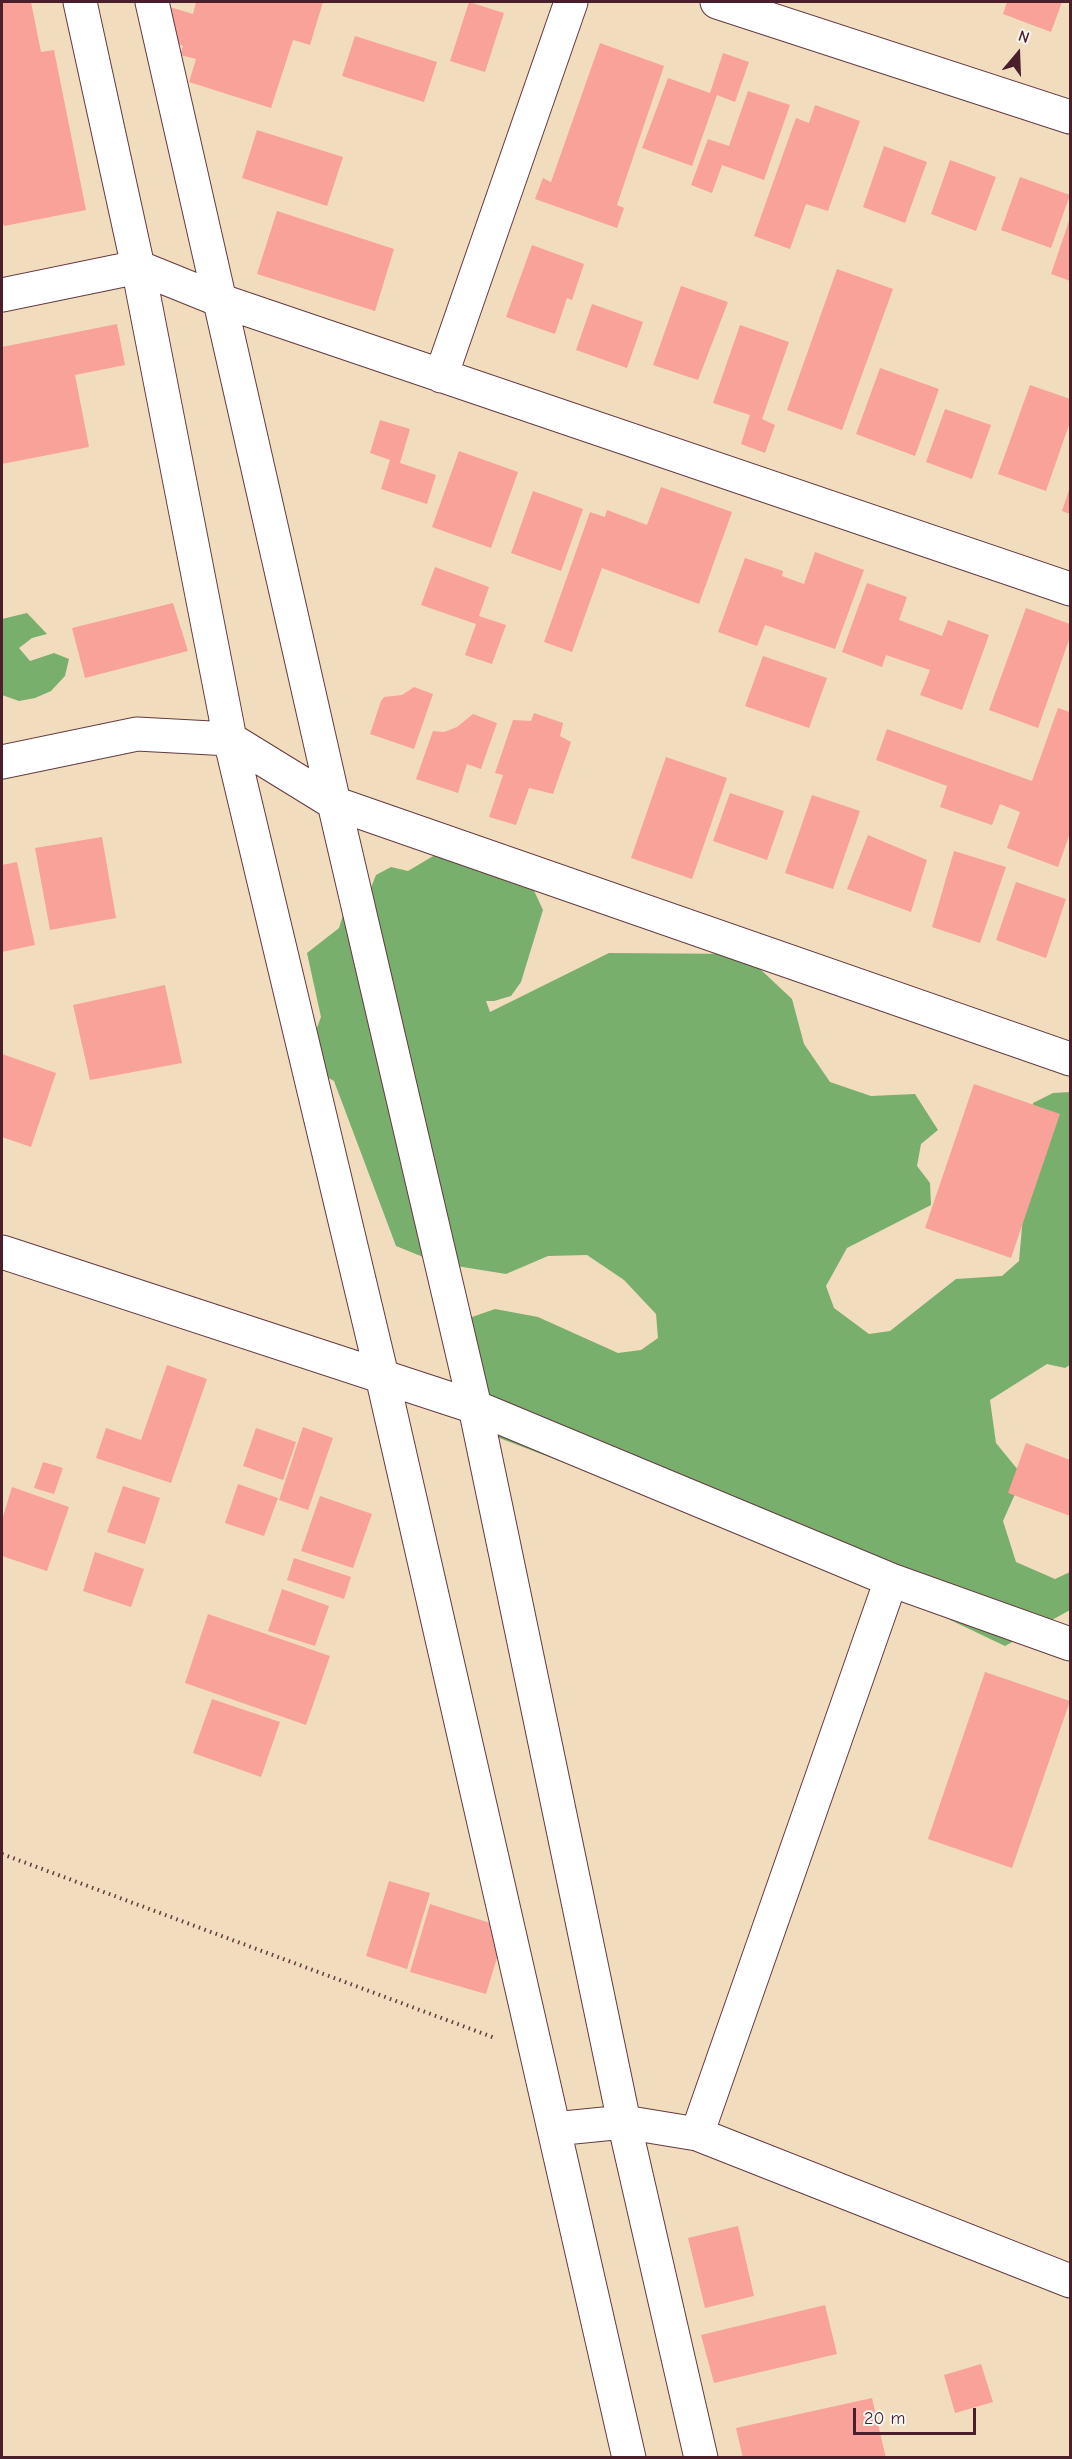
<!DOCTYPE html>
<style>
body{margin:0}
#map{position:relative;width:1072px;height:2459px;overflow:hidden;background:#f2dcbe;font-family:"Comic Neue",sans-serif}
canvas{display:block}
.frame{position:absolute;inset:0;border:3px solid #4a1f2b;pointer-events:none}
.north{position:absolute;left:988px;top:24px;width:60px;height:60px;-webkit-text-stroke:4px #f6f6f2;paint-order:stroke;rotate:19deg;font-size:16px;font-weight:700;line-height:24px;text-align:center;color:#4a1f2b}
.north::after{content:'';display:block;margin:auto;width:21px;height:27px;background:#4a1f2b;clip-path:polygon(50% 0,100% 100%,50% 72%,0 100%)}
.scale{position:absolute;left:853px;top:2408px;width:123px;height:27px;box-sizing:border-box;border:3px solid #4a1f2b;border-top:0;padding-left:8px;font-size:18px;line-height:21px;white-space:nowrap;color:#4a1f2b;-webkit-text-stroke:4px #f6f6f2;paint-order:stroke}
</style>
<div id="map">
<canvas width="1072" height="2459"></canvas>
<div class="frame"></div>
<div class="north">N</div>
<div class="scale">20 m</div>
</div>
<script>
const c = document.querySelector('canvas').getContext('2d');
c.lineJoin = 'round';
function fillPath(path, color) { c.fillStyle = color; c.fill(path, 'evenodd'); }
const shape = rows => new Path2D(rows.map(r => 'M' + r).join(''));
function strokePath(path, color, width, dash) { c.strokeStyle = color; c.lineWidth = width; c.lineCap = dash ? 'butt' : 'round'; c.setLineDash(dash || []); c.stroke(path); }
const forest = shape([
 [27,613,47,634,32,638,19,648,30,661,54,653,69,659,65,676,51,691,35,698,19,701,2,695,2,619],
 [440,852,530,882,543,910,521,982,511,996,494,1001,486,1001,490,1012,609,953,744,954,792,999,804,1044,830,1082,871,1096,915,1094,938,1130,921,1144,917,1166,930,1183,931,1205,847,1248,826,1286,834,1308,869,1334,890,1331,956,1279,1002,1276,1019,1261,1033,1103,1053,1093,1070,1092,1070,1365,1065,1368,1047,1364,990,1400,996,1443,1023,1476,1003,1521,1016,1562,1055,1579,1070,1572,1070,1610,1005,1646,652,1478,578,1468,473,1428,460,1383,472,1317,495,1309,538,1317,618,1353,641,1350,658,1338,656,1314,624,1280,587,1255,548,1256,506,1274,438,1263,396,1246,334,1081,325,1076,311,1044,321,1017,307,953,339,928,344,912,370,890,376,875,391,867,408,871]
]);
const building = shape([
 [2,2,31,2,41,52,54,50,86,210,4,226,2,220],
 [196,2,323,2,310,45,293,40,271,108,189,82,196,59,180,55,183,46,169,40,163,5,193,14],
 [469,2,504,13,485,72,450,61],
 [1007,2,1062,2,1051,32,1003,14],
 [355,36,437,62,424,102,342,76],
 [600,43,664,66,617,205,624,208,617,228,535,199,543,178,551,182],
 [723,53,749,62,735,102,717,95,692,166,642,148,668,78,710,93],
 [748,91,790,105,764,180,722,165,712,193,691,185,708,139,729,146],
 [815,105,860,121,828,211,806,204,790,249,754,236,796,118,809,123],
 [257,130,343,157,327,206,242,178],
 [884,146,927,162,905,223,863,207],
 [950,160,996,177,976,231,931,214],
 [1020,177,1070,195,1051,248,1001,230],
 [277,211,394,249,375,311,257,274],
 [1070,218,1070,281,1051,274],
 [532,245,584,264,572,300,567,298,555,334,506,317],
 [837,269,893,289,842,430,787,410],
 [681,286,728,302,698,380,653,365],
 [592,304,643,322,627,368,576,350],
 [117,324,125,365,75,375,89,447,2,464,2,347],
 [740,325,789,342,762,419,775,425,765,453,741,444,750,415,713,403],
 [880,368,939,389,915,456,856,434],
 [1030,385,1070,399,1070,422,1046,491,998,474],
 [945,409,991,425,972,479,926,462],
 [380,420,410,429,400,463,436,475,427,504,381,489,390,460,370,453],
 [459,451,518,472,491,548,432,527],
 [661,487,732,512,699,604,602,568,572,652,544,642,590,512,605,517,607,510,647,525],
 [1070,487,1070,514,1062,511],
 [533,491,583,509,561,571,511,553],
 [815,552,864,570,835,649,765,625,757,646,718,632,745,558,783,571,782,576,804,584],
 [435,567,489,587,479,616,506,625,492,664,465,655,476,624,421,605],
 [867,583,907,597,899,620,942,636,948,620,989,635,962,710,920,695,930,670,886,655,882,667,842,652],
 [173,603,188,651,85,678,72,628],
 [1026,608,1070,624,1070,637,1038,728,989,710],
 [763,656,827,678,809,728,745,706],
 [414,687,433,694,414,749,370,734,381,701,384,697,402,695],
 [1058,708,1070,712,1070,833,1058,867,1007,848,1020,812,1000,804,992,825,940,807,947,786,876,760,887,729,1032,781],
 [534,713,563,723,560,736,571,742,553,794,529,788,516,825,489,817,503,775,495,773,513,720,531,721],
 [473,714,497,723,481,769,467,764,458,793,416,779,433,731,444,732,457,727],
 [666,757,727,778,692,879,631,858],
 [730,793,784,811,767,860,713,841],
 [812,795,860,811,833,889,785,873],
 [868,835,927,860,911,912,847,889],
 [102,837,116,918,50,930,35,848],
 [954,851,1006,867,980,943,932,927],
 [17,862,35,945,2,952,2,865],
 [1016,882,1066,899,1046,958,996,940],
 [165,985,182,1063,90,1080,73,1005],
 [2,1054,56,1073,31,1147,2,1137],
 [974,1084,1060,1114,1011,1258,925,1228],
 [167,1365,207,1379,171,1483,96,1458,106,1428,141,1440],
 [303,1427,333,1438,308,1510,279,1500],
 [256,1428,296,1442,283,1480,243,1466],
 [1026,1443,1070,1460,1070,1516,1008,1493],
 [43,1462,63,1468,54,1494,34,1488],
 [238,1484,278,1498,264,1536,225,1523],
 [123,1486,160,1498,145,1544,107,1532],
 [12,1487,69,1507,47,1571,2,1556,2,1520],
 [320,1496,372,1514,353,1568,301,1551],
 [95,1552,144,1569,131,1607,83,1591],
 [294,1558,351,1577,344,1599,287,1580],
 [282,1589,329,1606,315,1646,268,1631],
 [208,1614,330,1656,306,1725,185,1683],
 [985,1672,1070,1701,1012,1868,928,1839],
 [212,1699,280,1722,261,1777,193,1753],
 [389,1881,430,1893,407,1969,366,1956],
 [430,1904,506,1928,486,1994,410,1972],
 [738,2226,754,2296,705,2308,688,2238],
 [825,2305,837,2354,714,2383,701,2335],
 [981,2364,993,2402,955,2413,944,2375],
 [872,2398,886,2458,743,2458,736,2428]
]);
const path = shape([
 [2,1854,495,2038]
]);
const street = shape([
 [80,2,138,267,230,739,382,1376,629,2458],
 [152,2,334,803,475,1407,624,2122,701,2458],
 [717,2,1070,117],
 [2,295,138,267,222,301,1070,589],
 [441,376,571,2],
 [2,762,137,734,230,739,334,803,1070,1059],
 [2,1252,475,1407,891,1580,1070,1644],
 [554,2129,624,2122,697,2134,1070,2281],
 [697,2134,891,1580]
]);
fillPath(forest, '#79af6c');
fillPath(building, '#f8a299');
strokePath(street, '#633b41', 35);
strokePath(path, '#633b41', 4, [1.5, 4.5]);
strokePath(street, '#fff', 33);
</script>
